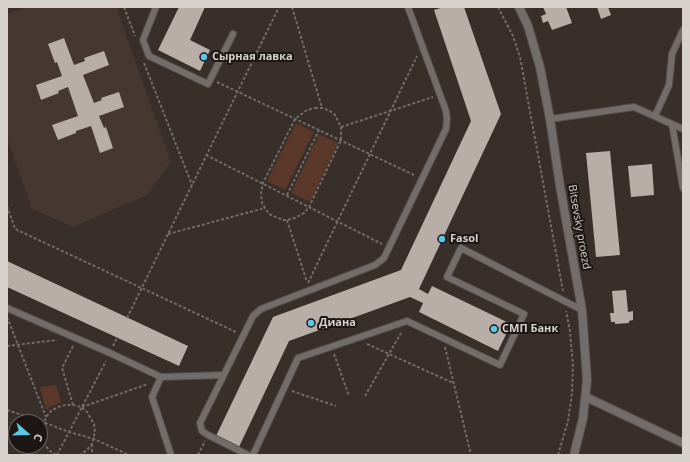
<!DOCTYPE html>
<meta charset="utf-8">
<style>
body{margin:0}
#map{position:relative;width:690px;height:462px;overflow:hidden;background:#382e2a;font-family:"Open Sans",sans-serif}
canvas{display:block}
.frame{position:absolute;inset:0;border:8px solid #d7d1ce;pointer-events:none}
.north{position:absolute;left:8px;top:414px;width:40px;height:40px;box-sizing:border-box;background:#1c1715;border:1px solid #67615f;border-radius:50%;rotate:110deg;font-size:11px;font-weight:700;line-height:16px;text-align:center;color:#d7d1ce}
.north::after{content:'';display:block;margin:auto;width:14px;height:18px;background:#5ac8e6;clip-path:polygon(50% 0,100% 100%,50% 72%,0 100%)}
</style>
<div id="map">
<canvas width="690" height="462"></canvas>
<div class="frame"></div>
<div class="north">С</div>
</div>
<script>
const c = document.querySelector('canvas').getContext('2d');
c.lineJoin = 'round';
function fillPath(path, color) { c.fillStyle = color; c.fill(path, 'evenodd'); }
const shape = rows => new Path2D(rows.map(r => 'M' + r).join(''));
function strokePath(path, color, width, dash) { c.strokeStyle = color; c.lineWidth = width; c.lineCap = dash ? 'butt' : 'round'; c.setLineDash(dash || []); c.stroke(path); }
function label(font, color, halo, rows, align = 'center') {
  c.font = font + ' "Open Sans",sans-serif'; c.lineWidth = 4; c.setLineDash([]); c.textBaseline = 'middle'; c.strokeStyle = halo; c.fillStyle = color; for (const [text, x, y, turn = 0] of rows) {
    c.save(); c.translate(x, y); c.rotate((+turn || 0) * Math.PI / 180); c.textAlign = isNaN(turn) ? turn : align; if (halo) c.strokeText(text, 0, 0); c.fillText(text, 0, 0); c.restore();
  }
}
const built = shape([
 [26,7,116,7,171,162,147,195,73,227,32,209,7,138,7,14]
]);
const green = shape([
 [296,123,314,132,285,190,267,181],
 [319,134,338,143,310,202,291,193],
 [56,385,61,402,50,407,46,410,40,387]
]);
const building = shape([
 [179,7,205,7,190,40,210,50,200,71,158,50],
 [444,7,464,7,501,114,419,289,428,294,432,286,511,324,498,351,419,312,423,303,410,297,289,341,239,447,216,436,273,317,401,270,471,121,434,10],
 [543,7,566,7,572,23,552,30,548,21,543,23,541,16,546,14],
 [597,7,608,7,611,15,601,19],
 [64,38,74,65,85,61,84,58,104,51,109,65,83,75,94,103,102,100,101,98,119,92,124,107,99,116,104,128,106,127,113,148,100,153,91,126,76,131,76,133,58,140,52,125,78,116,68,87,58,91,59,93,41,100,36,85,62,76,57,62,55,63,48,44],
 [610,151,620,255,596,257,586,153],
 [652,164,654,195,631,197,628,166],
 [7,261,188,346,179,366,7,287],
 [626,290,628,312,633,311,633,320,629,321,629,323,615,324,615,322,611,322,610,313,614,313,612,291]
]);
const path = shape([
 [124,7,135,36],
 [292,7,322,108],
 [498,7,513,36,520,57,563,291],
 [144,63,192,185],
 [217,82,414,175],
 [315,108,322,108,330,111,335,115,341,127,341,140,309,207,304,213,295,218,287,220,283,220,269,214,265,208,262,203,261,193,263,183,295,119,307,110,315,108],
 [341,127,433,97],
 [206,155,382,244],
 [287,195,319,130],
 [7,206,15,229,236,332],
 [287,220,307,282],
 [168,234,265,208],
 [308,283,417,56],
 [7,317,46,417],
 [127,318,279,7],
 [367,344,453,383],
 [7,346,57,340],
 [73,346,62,368,73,405],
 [113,346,117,338],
 [445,347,471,455],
 [334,354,349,396],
 [292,391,336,406],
 [365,396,401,333],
 [82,407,148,384],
 [7,410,43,422,69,432,94,439,129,455],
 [92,444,92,455],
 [56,455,50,451,45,445,42,438,42,430,46,417,51,411,58,407,65,405,73,405,81,407,87,412,94,424,95,432,92,444,87,450,80,455],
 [57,455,106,361],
 [198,455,205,441],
 [558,455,568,421,572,393,573,366,570,331,566,311]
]);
const lane = shape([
 [156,7,143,40,149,56,208,84,233,34],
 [655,116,669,85,672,54,683,30],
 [550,119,634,107,683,129],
 [672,124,683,188],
 [7,308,110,353,161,377],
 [171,455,152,397,161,377,223,375],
 [248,455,208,435,202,431,200,423,253,316,261,309,375,265,384,258,446,129,447,119,446,111,408,7],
 [253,455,298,358,407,321,500,365,524,314,447,277,461,248,582,310]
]);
const street = shape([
 [519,7,528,26,540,67,550,119,560,186,582,310,587,380,583,418,574,455],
 [586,397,683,443]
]);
const markers = [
 [204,57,4,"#5ac8e6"],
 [442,239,4,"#5ac8e6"],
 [311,323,4,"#5ac8e6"],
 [494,329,4,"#5ac8e6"]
];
const poiNames = [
 ["Сырная лавка",212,57],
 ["Fasol",450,239],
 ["Диана",319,323],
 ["СМП Банк",502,329]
];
const streetNames = [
 ["Bitsevsky proezd",579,227,80]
];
fillPath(built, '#473731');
fillPath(green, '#5a392a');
fillPath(building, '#b9ada8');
strokePath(lane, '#554b48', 8);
strokePath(street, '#554b48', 10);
strokePath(path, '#736b67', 2, [3, 2]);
strokePath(lane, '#726d6a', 6);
strokePath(street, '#726d6a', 8);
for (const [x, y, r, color] of markers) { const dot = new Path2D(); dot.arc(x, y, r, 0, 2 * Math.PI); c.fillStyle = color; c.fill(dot); strokePath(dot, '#1c1715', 1.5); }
label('bold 11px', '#d7d1ce', '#1c1715', poiNames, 'left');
label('11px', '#d7d1ce', '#1c1715', streetNames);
</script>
